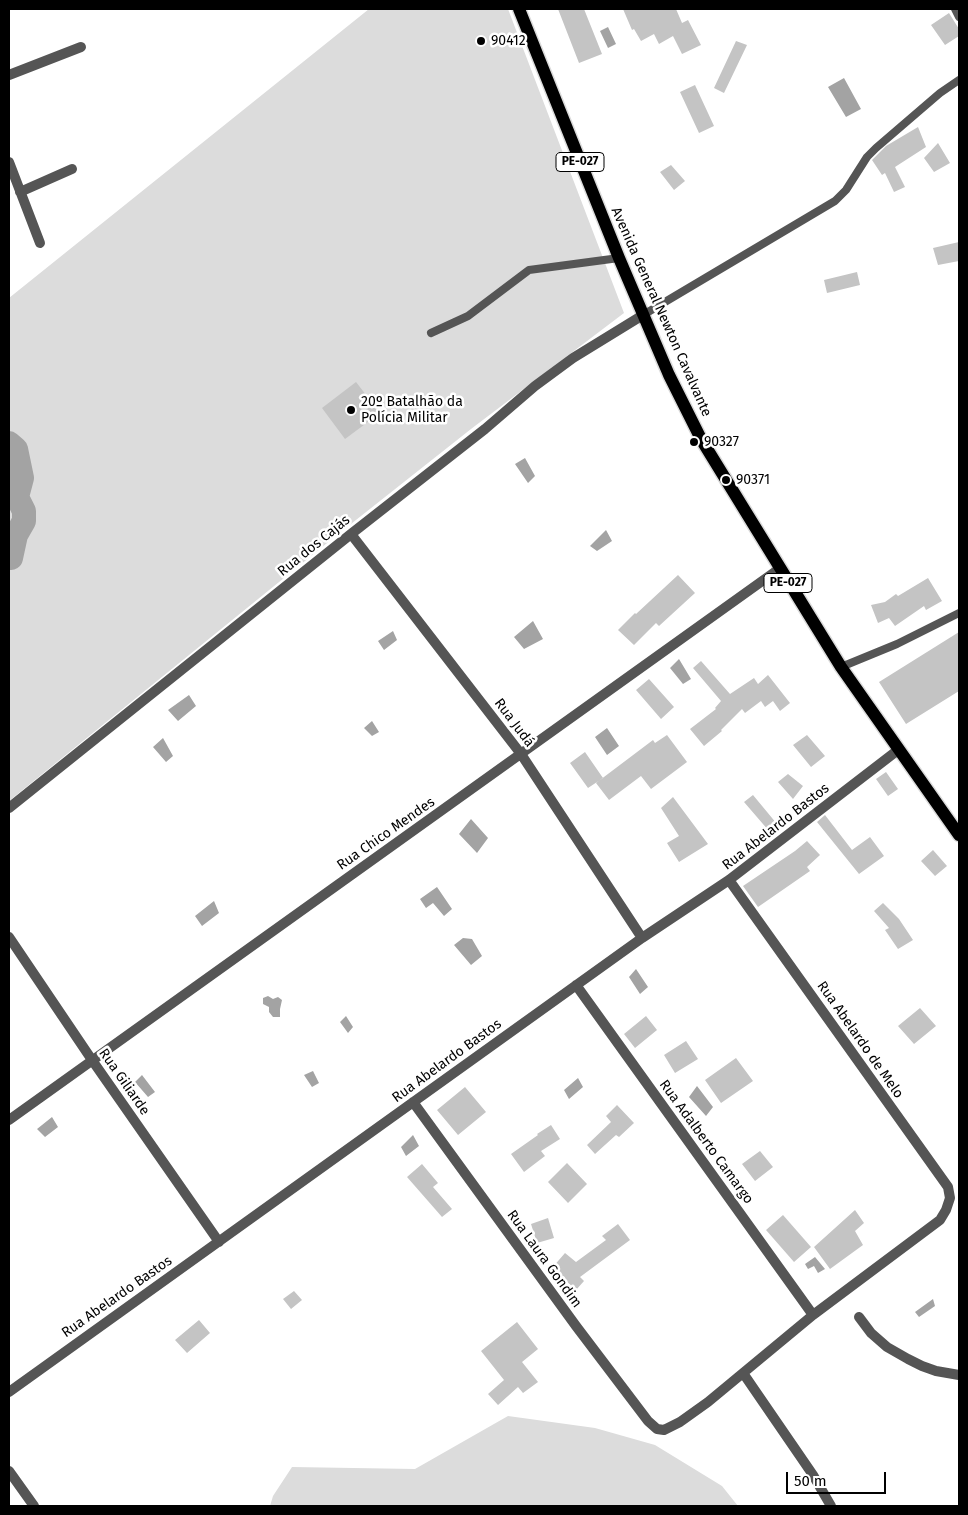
<!DOCTYPE html>
<meta charset="utf-8">
<style>
body{margin:0}
#map{position:relative;width:968px;height:1515px;overflow:hidden;background:#fff;font-family:"Fira Sans",sans-serif}
canvas{display:block}
.frame{position:absolute;inset:0;border:10px solid #000;pointer-events:none}
.scale{position:absolute;left:786px;top:1472px;width:100px;height:22px;box-sizing:border-box;border:2px solid #000;border-top:0;padding-left:6px;font-size:15px;line-height:18px;white-space:nowrap;color:#000;-webkit-text-stroke:4px #fff;paint-order:stroke}
</style>
<div id="map">
<canvas width="968" height="1515"></canvas>
<div class="frame"></div>
<div class="scale">50 m</div>
</div>
<script>
const c = document.querySelector('canvas').getContext('2d');
c.lineJoin = 'round';
function fillPath(path, color) { c.fillStyle = color; c.fill(path, 'evenodd'); }
const shape = rows => new Path2D(rows.map(r => 'M' + r).join(''));
function strokePath(path, color, width, dash) { c.strokeStyle = color; c.lineWidth = width; c.lineCap = dash ? 'butt' : 'round'; c.setLineDash(dash || []); c.stroke(path); }
function label(font, color, halo, rows, align = 'center') {
  c.font = font + ' "Fira Sans",sans-serif'; c.lineWidth = 5; c.setLineDash([]); c.textBaseline = 'middle'; c.strokeStyle = halo; c.fillStyle = color; for (const [text, x, y, turn = 0] of rows) {
    c.save(); c.translate(x, y); c.rotate((+turn || 0) * Math.PI / 180); c.textAlign = isNaN(turn) ? turn : align; if (halo) c.strokeText(text, 0, 0); c.fillText(text, 0, 0); c.restore();
  }
}
const green = shape([
 [369,9,508,9,624,313,471,429,337,535,9,801,9,298],
 [508,1416,595,1428,655,1445,722,1486,738,1506,270,1506,273,1496,292,1467,415,1469]
]);
const water = shape([
 [608,27,616,44,608,48,600,31],
 [844,78,861,109,846,117,828,87],
 [525,458,535,476,528,483,515,464],
 [606,530,612,541,597,551,590,546],
 [533,621,543,639,524,649,514,637],
 [393,631,397,640,384,650,378,641],
 [679,659,691,679,683,684,670,668],
 [189,695,196,706,178,721,168,710],
 [372,721,379,732,372,736,364,728],
 [607,728,619,746,607,755,595,737],
 [163,738,173,756,166,762,153,747],
 [471,819,488,838,477,853,459,834],
 [437,887,452,909,444,916,433,903,426,908,420,899],
 [214,901,219,913,202,926,195,916],
 [463,938,472,939,482,956,471,965,454,945],
 [636,969,648,987,640,994,629,977],
 [268,996,273,999,278,997,282,1000,280,1009,280,1017,273,1017,269,1012,269,1007,263,1004,263,998],
 [346,1016,353,1027,348,1033,340,1022],
 [313,1071,319,1083,312,1087,304,1075],
 [142,1075,155,1092,148,1097,135,1082],
 [578,1078,583,1087,569,1099,564,1090],
 [697,1086,713,1107,706,1116,689,1097],
 [52,1117,58,1127,45,1137,37,1129],
 [413,1135,419,1146,406,1156,401,1147],
 [815,1257,825,1269,818,1273,814,1266,808,1269,805,1264],
 [933,1299,935,1306,919,1317,915,1312]
]);
const river = shape([
 [9,443,16,449,22,478,17,497,24,511,24,521,16,535,11,558]
]);
const building = shape([
 [558,9,584,9,602,54,579,63],
 [623,9,676,9,682,23,688,20,701,45,682,54,673,36,659,44,654,34,641,41,634,29,632,30],
 [949,13,959,29,959,36,945,45,931,25],
 [736,41,747,45,724,93,714,88],
 [695,85,714,126,699,133,680,92],
 [918,127,926,147,895,167,905,187,894,192,885,173,882,175,872,160,886,146],
 [938,143,950,163,934,172,924,158],
 [671,165,685,181,674,190,660,172],
 [959,242,959,261,938,265,933,248],
 [857,272,860,285,827,293,824,280],
 [356,382,380,413,345,439,322,408],
 [678,575,695,593,659,626,656,623,634,645,618,630,635,613,636,614],
 [928,578,942,601,926,610,924,606,895,626,889,618,878,623,871,605,885,602,896,594,898,596],
 [959,632,959,691,906,724,879,682],
 [701,661,730,694,754,678,758,684,768,675,790,703,780,711,773,701,765,707,761,701,745,713,742,709,721,730,722,731,704,746,690,729,716,709,715,708,721,701,693,668],
 [649,679,674,707,661,719,636,690],
 [667,735,687,762,651,789,641,776,609,800,596,783,653,740,655,743],
 [807,735,825,756,811,767,793,745],
 [585,752,603,778,588,788,570,763],
 [886,772,898,789,888,796,876,779],
 [788,774,803,786,793,799,778,782],
 [753,795,777,824,769,831,744,802],
 [673,797,708,844,679,862,667,843,679,836,661,808],
 [825,815,852,850,870,837,884,856,859,874,817,822],
 [807,841,820,855,807,867,810,871,758,907,743,886,795,851],
 [933,850,947,866,935,876,921,861],
 [883,903,899,919,913,940,898,949,885,930,889,928,874,911],
 [920,1008,936,1026,914,1044,898,1026],
 [646,1016,657,1030,635,1048,624,1034],
 [686,1041,698,1059,675,1073,664,1055],
 [736,1058,753,1081,721,1103,705,1080],
 [465,1087,486,1112,458,1135,437,1110],
 [617,1105,634,1123,619,1137,616,1135,595,1154,587,1145,611,1122,606,1116],
 [551,1125,560,1139,541,1151,545,1156,524,1172,511,1154,538,1135,537,1134],
 [760,1151,773,1167,755,1181,742,1164],
 [567,1163,587,1184,568,1203,548,1182],
 [422,1164,438,1183,433,1187,452,1209,442,1217,407,1177],
 [855,1210,864,1223,855,1231,863,1245,830,1269,814,1247],
 [783,1215,811,1247,794,1262,766,1230],
 [548,1218,554,1238,537,1243,531,1224],
 [618,1224,630,1240,580,1277,584,1281,576,1290,552,1268,565,1253,576,1262,606,1240,602,1236],
 [294,1291,302,1300,291,1309,283,1299],
 [199,1320,210,1333,187,1353,175,1340],
 [517,1322,538,1349,522,1362,538,1382,523,1393,518,1387,498,1405,488,1394,504,1380,481,1351]
]);
const lane = shape([
 [955,9,959,17],
 [643,315,835,201,846,190,867,157,876,148,940,93,959,80],
 [431,333,468,316,529,270,619,258],
 [841,667,897,644,959,613]
]);
const street = shape([
 [9,75,81,47],
 [9,162,40,243],
 [20,192,72,169],
 [351,534,521,754,642,938],
 [9,808,351,534,485,429,535,386,573,358,643,315],
 [9,937,92,1060,219,1242],
 [576,985,813,1315],
 [413,1102,576,1326,648,1421,657,1429,664,1430,680,1422,708,1402,813,1315,940,1220,946,1210,950,1198,948,1187,729,880],
 [9,1120,779,569],
 [859,1317,871,1333,887,1347,908,1359,922,1366,936,1371,959,1375],
 [743,1373,813,1475,831,1506],
 [9,1392,642,938,729,880,898,750],
 [9,1471,34,1506]
]);
const primary = shape([
 [519,9,619,258,669,375,701,439,841,667,959,835]
]);
const markers = [
 [481,41,5,"#000"],
 [351,410,5,"#000"],
 [694,442,5,"#000"],
 [726,480,5,"#000"]
];
const shields = [
 [580,162,48],
 [788,583,48]
];
const shieldNames = [
 ["PE-027",580,162],
 ["PE-027",788,583]
];
const poiNames = [
 ["90412",491,41],
 ["20º Batalhão da",361,402],
 ["Polícia Militar",361,418],
 ["90327",704,442],
 ["90371",736,480]
];
const streetNames = [
 ["Avenida General Newton Cavalvante",661,312,66],
 ["Rua dos Cajás",314,546,-39],
 ["Rua Judá",514,723,53],
 ["Rua Abelardo Bastos",776,827,-38],
 ["Rua Chico Mendes",386,834,-35],
 ["Rua Abelardo de Melo",860,1040,55],
 ["Rua Abelardo Bastos",447,1061,-36],
 ["Rua Giliarde",124,1082,55],
 ["Rua Adalberto Camargo",706,1142,54],
 ["Rua Laura Gondim",544,1259,54],
 ["Rua Abelardo Bastos",117,1297,-35]
];
fillPath(green, '#dcdcdc');
fillPath(water, '#a3a3a3');
strokePath(river, '#a3a3a3', 24);
fillPath(building, '#c4c4c4');
strokePath(primary, '#dbdbdb', 15);
strokePath(lane, '#555', 8);
strokePath(street, '#555', 10);
strokePath(primary, '#000', 12);
for (const [x, y, r, color] of markers) { const dot = new Path2D(); dot.arc(x, y, r, 0, 2 * Math.PI); c.fillStyle = color; c.fill(dot); strokePath(dot, '#fff', 2); }
for (const [x, y, w] of shields) { const box = new Path2D(); box.roundRect(x - w / 2, y - 9.5, w, 19, 4); c.fillStyle = '#fff'; c.fill(box); strokePath(box, '#000', 1); }
label('bold 12px', '#000', null, shieldNames);
label('14px', '#000', '#fff', poiNames, 'left');
label('14px', '#000', '#fff', streetNames);
</script>
